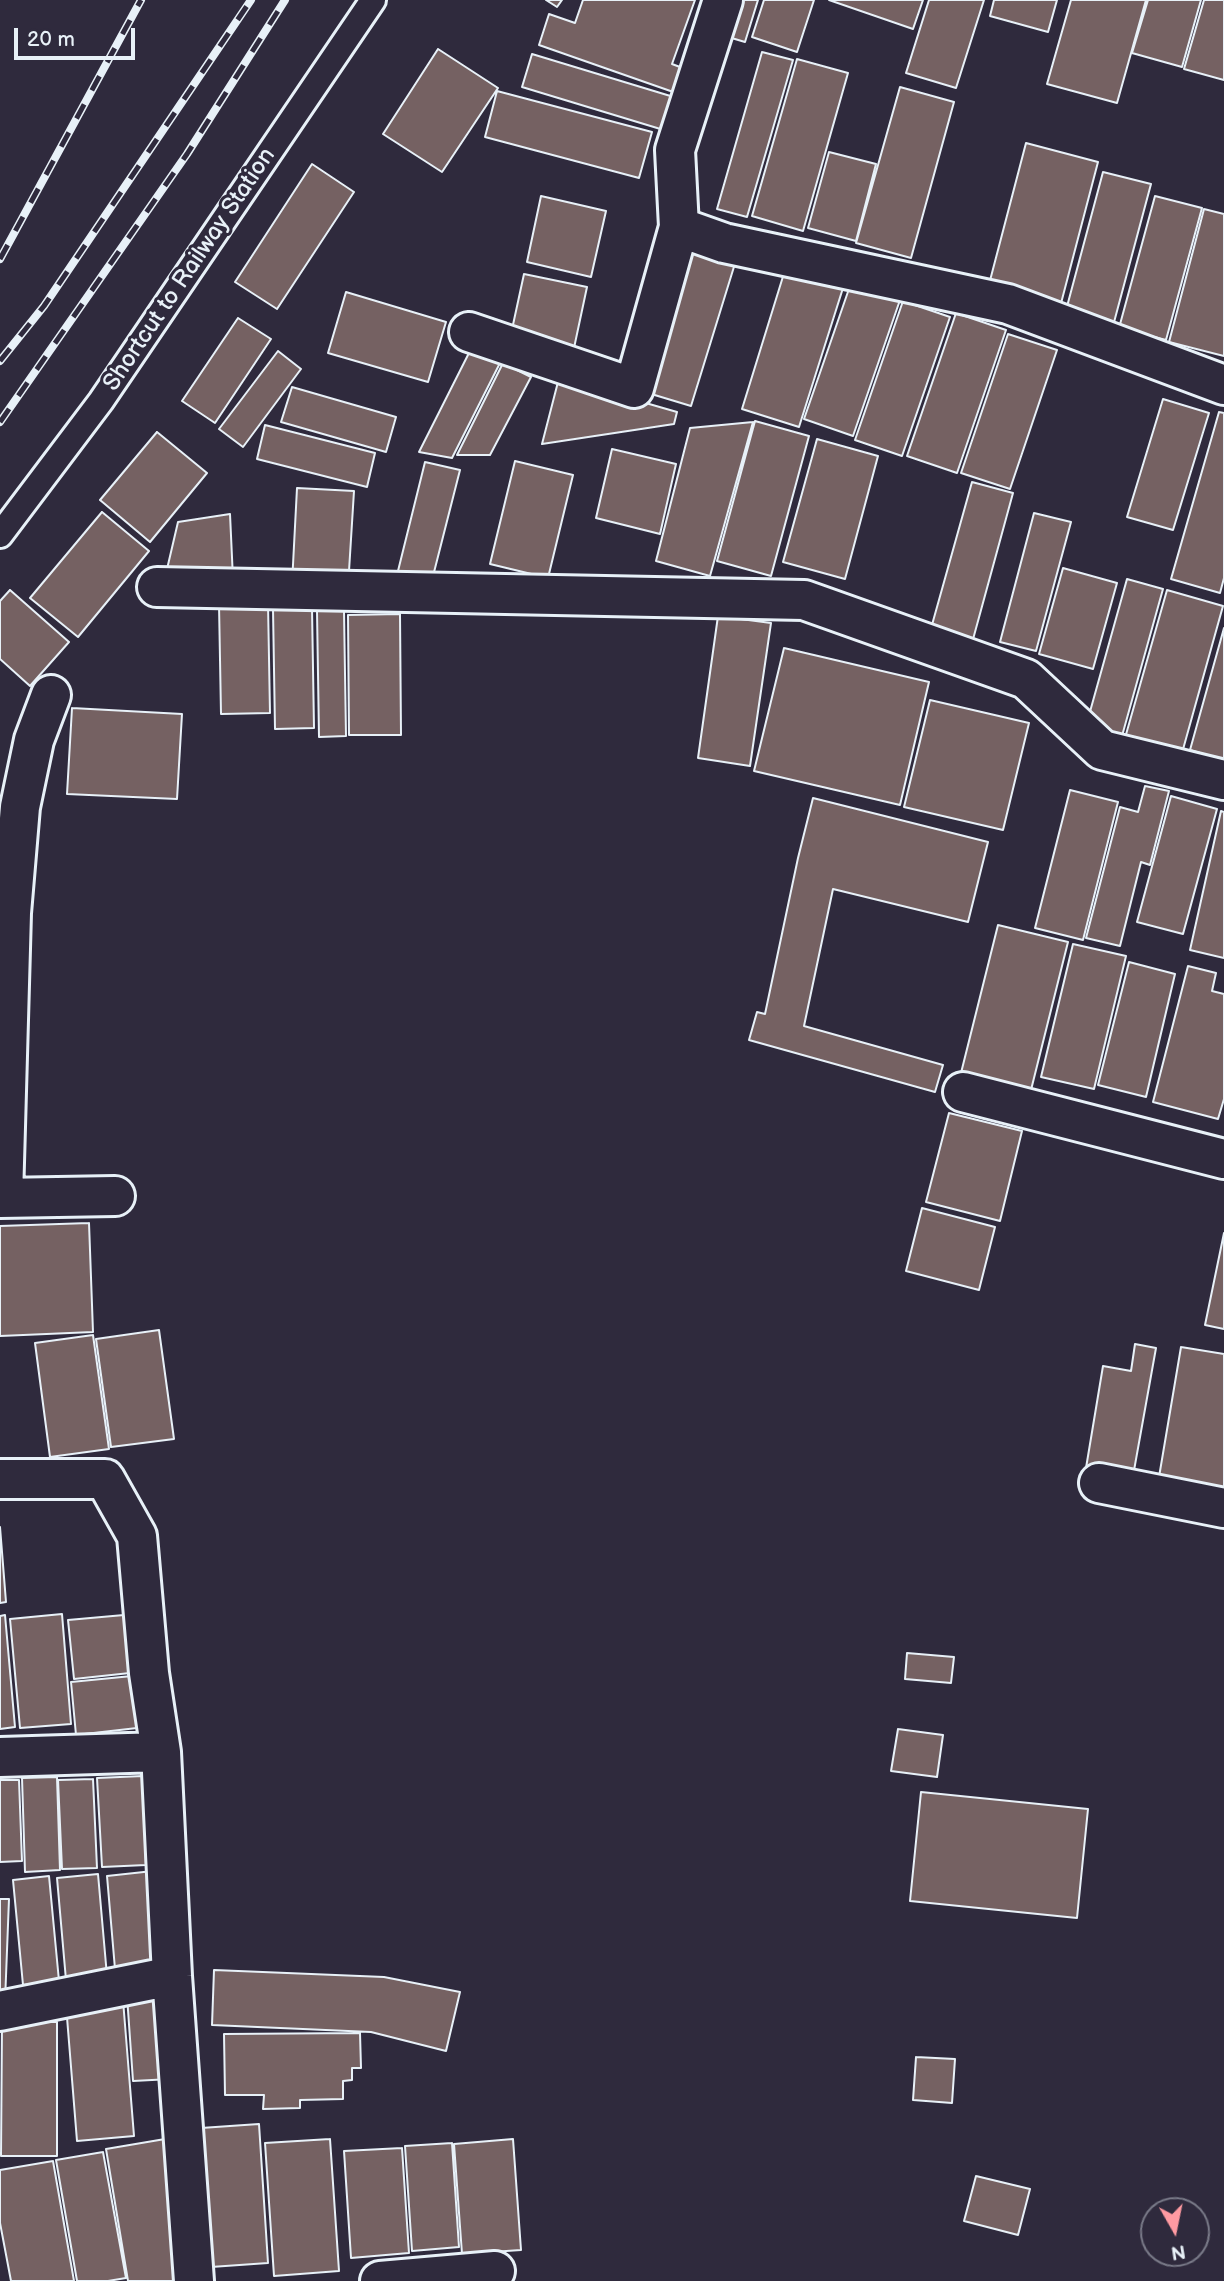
<!DOCTYPE html>
<style>
body{margin:0}
#map{position:relative;width:1224px;height:2281px;overflow:hidden;background:#2f2a3d;font-family:"Balsamiq Sans",sans-serif}
canvas{display:block}
.north{position:absolute;left:1140px;top:2197px;width:70px;height:70px;box-sizing:border-box;background:#2f2a3d;border:2px solid #797a88;border-radius:50%;rotate:171deg;font-size:19px;font-weight:700;line-height:28px;text-align:center;color:#e8f1f8}
.north::after{content:'';display:block;margin:auto;width:24px;height:32px;background:#ff9aa2;clip-path:polygon(50% 0,100% 100%,50% 72%,0 100%)}
.scale{position:absolute;left:14px;top:28px;width:121px;height:32px;box-sizing:border-box;border:4px solid #e8f1f8;border-top:0;padding-left:9px;font-size:21px;line-height:24px;white-space:nowrap;color:#e8f1f8;-webkit-text-stroke:5px #2f2a3d;paint-order:stroke}
</style>
<div id="map">
<canvas width="1224" height="2281"></canvas>
<div class="north">N</div>
<div class="scale">20 m</div>
</div>
<script>
const c = document.querySelector('canvas').getContext('2d');
c.lineJoin = 'round';
function fillPath(path, color) { c.fillStyle = color; c.fill(path, 'evenodd'); }
const shape = rows => new Path2D(rows.map(r => 'M' + r).join(''));
function strokePath(path, color, width, dash) { c.strokeStyle = color; c.lineWidth = width; c.lineCap = dash ? 'butt' : 'round'; c.setLineDash(dash || []); c.stroke(path); }
function label(font, color, halo, rows, align = 'center') {
  c.font = font + ' "Balsamiq Sans",sans-serif'; c.lineWidth = 6; c.setLineDash([]); c.textBaseline = 'middle'; c.strokeStyle = halo; c.fillStyle = color; for (const [text, x, y, turn = 0] of rows) {
    c.save(); c.translate(x, y); c.rotate((+turn || 0) * Math.PI / 180); c.textAlign = isNaN(turn) ? turn : align; if (halo) c.strokeText(text, 0, 0); c.fillText(text, 0, 0); c.restore();
  }
}
const building = shape([
 [546,0,562,0,557,7,546,0],
 [583,0,695,0,672,64,688,70,679,94,539,45,549,14,575,23,583,0],
 [729,0,758,0,745,42,718,34,729,0],
 [764,0,814,0,797,52,752,37,764,0],
 [829,0,923,0,913,29,829,0],
 [929,0,984,0,956,88,906,73,929,0],
 [994,0,1057,0,1048,32,990,16,994,0],
 [1071,0,1146,0,1117,103,1047,84,1071,0],
 [1148,0,1201,0,1182,67,1132,53,1148,0],
 [1204,0,1224,0,1224,80,1184,69,1204,0],
 [438,49,498,88,442,172,383,134,438,49],
 [762,52,793,60,747,217,717,209,762,52],
 [532,54,677,98,667,131,522,87,532,54],
 [797,59,848,73,803,231,752,216,797,59],
 [900,87,954,102,911,258,856,243,900,87],
 [497,91,652,132,639,178,485,137,497,91],
 [1026,143,1098,162,1059,311,987,292,1026,143],
 [829,152,876,164,856,241,808,228,829,152],
 [312,164,354,192,277,309,235,282,312,164],
 [1103,172,1151,184,1113,326,1065,314,1103,172],
 [541,196,606,211,591,277,527,262,541,196],
 [1155,196,1202,208,1166,340,1119,328,1155,196],
 [1204,209,1224,214,1224,356,1169,342,1204,209],
 [693,243,737,257,691,406,648,393,693,243],
 [785,270,843,288,799,427,742,409,785,270],
 [524,274,587,287,574,348,511,334,524,274],
 [851,283,900,300,853,436,804,419,851,283],
 [346,292,446,322,428,382,328,353,346,292],
 [903,301,950,317,902,456,855,440,903,301],
 [956,313,1006,330,957,473,907,456,956,313],
 [238,318,271,339,215,423,182,401,238,318],
 [1008,334,1057,350,1010,489,961,473,1008,334],
 [473,345,502,359,452,458,419,452,473,345],
 [278,351,301,369,243,447,219,429,278,351],
 [503,363,531,377,490,455,457,455,503,363],
 [559,378,677,412,674,424,542,444,559,378],
 [292,387,396,417,386,452,281,422,292,387],
 [1163,399,1209,413,1173,530,1127,517,1163,399],
 [1219,412,1224,413,1224,578,1220,593,1171,579,1219,412],
 [755,421,809,436,771,576,717,561,755,421],
 [753,422,710,576,656,561,690,428,753,422],
 [265,425,375,453,367,487,257,459,265,425],
 [157,432,207,473,150,542,100,500,157,432],
 [817,439,878,456,845,579,783,562,817,439],
 [612,449,676,464,660,534,596,518,612,449],
 [515,461,573,475,548,578,490,564,515,461],
 [425,462,460,470,431,584,397,575,425,462],
 [972,482,1013,493,972,643,930,632,972,482],
 [297,488,354,491,348,587,292,584,297,488],
 [102,512,149,551,78,637,30,598,102,512],
 [1034,513,1071,522,1036,651,1000,642,1034,513],
 [230,514,233,579,164,582,178,522,230,514],
 [1063,568,1117,583,1093,669,1039,654,1063,568],
 [1127,579,1163,589,1122,736,1086,726,1127,579],
 [10,590,69,642,30,686,0,659,0,601,10,590],
 [1167,590,1223,606,1182,753,1125,738,1167,590],
 [268,603,270,713,221,714,219,604,268,603],
 [312,608,314,728,275,729,273,609,312,608],
 [317,611,344,611,346,736,319,737,317,611],
 [400,614,401,735,349,735,348,615,400,614],
 [718,616,771,623,750,766,698,758,718,616],
 [1224,628,1224,760,1190,750,1224,628],
 [784,648,929,682,900,805,754,771,784,648],
 [930,700,1029,723,1003,830,904,807,930,700],
 [72,708,182,714,177,799,67,794,72,708],
 [1145,786,1169,791,1150,865,1141,862,1120,946,1086,938,1120,807,1138,812,1145,786],
 [1070,790,1118,802,1083,940,1035,928,1070,790],
 [1171,796,1217,809,1183,934,1137,922,1171,796],
 [813,798,988,842,968,922,833,889,804,1026,943,1065,935,1092,749,1040,757,1012,765,1014,798,858,813,798],
 [1221,811,1224,812,1224,958,1190,950,1221,811],
 [998,925,1068,942,1031,1090,961,1073,998,925],
 [1073,944,1126,956,1094,1089,1041,1077,1073,944],
 [1129,962,1175,974,1146,1097,1098,1085,1129,962],
 [1188,966,1216,973,1212,991,1224,994,1224,1099,1218,1119,1153,1102,1188,966],
 [949,1113,1022,1131,1000,1221,926,1202,949,1113],
 [922,1208,995,1227,979,1290,906,1271,922,1208],
 [89,1223,93,1332,0,1336,0,1226,89,1223],
 [1224,1233,1224,1329,1205,1325,1224,1233],
 [159,1330,174,1439,111,1447,96,1339,159,1330],
 [93,1335,109,1449,50,1457,35,1343,93,1335],
 [1135,1344,1156,1348,1133,1476,1086,1468,1103,1366,1131,1371,1135,1344],
 [1181,1347,1224,1354,1224,1488,1159,1477,1181,1347],
 [0,1527,6,1602,0,1603,0,1527],
 [62,1614,71,1724,20,1728,10,1619,62,1614],
 [5,1615,15,1727,0,1729,0,1616,5,1615],
 [124,1615,130,1673,74,1679,68,1620,124,1615],
 [907,1653,954,1657,951,1683,905,1679,907,1653],
 [132,1676,137,1728,76,1735,71,1682,132,1676],
 [898,1729,943,1735,937,1777,891,1771,898,1729],
 [143,1776,146,1865,102,1867,97,1778,143,1776],
 [57,1777,60,1870,25,1872,22,1778,57,1777],
 [93,1779,97,1868,62,1869,58,1780,93,1779],
 [0,1780,19,1780,22,1861,0,1862,0,1780],
 [921,1792,1088,1809,1077,1918,910,1901,921,1792],
 [153,1871,162,1964,115,1969,107,1876,153,1871],
 [98,1874,107,1976,66,1980,57,1878,98,1874],
 [49,1876,59,1981,23,1985,13,1880,49,1876],
 [0,1899,9,1899,5,2002,0,2002,0,1899],
 [214,1970,384,1977,460,1992,446,2051,371,2032,212,2025,214,1970],
 [165,1993,171,2079,133,2081,127,1996,165,1993],
 [123,2000,134,2136,77,2141,66,2005,123,2000],
 [2,2022,57,2022,57,2156,1,2156,2,2022],
 [360,2033,361,2068,352,2068,352,2080,343,2081,343,2099,300,2100,300,2108,263,2109,264,2095,225,2095,224,2034,360,2033],
 [916,2057,955,2059,952,2103,913,2100,916,2057],
 [259,2124,268,2263,211,2267,201,2128,259,2124],
 [165,2139,183,2281,128,2281,106,2149,165,2139],
 [330,2139,339,2271,274,2276,265,2143,330,2139],
 [513,2139,521,2250,462,2254,454,2144,513,2139],
 [452,2143,459,2247,412,2251,405,2146,452,2143],
 [402,2148,409,2253,351,2258,344,2151,402,2148],
 [103,2152,126,2278,108,2281,77,2281,56,2160,103,2152],
 [53,2161,74,2281,11,2281,0,2223,0,2170,53,2161],
 [976,2176,1030,2189,1018,2235,964,2221,976,2176]
]);
const lane = shape([
 [0,535,101,401,373,0]
]);
const street = shape([
 [679,227,675,150,723,0],
 [469,332,634,388,679,227,724,243,1008,304,1224,385],
 [157,587,804,600,1026,679,1102,750,1224,780],
 [963,1092,1224,1159],
 [0,1198,115,1196],
 [3,1198,11,913,20,807,34,740,51,695],
 [0,1479,105,1479,137,1536,149,1673,161,1752,172,1976,194,2281],
 [1099,1483,1224,1508],
 [0,1757,161,1752],
 [0,2011,172,1976],
 [380,2281,495,2271]
]);
const rail = shape([
 [0,259,141,0],
 [0,361,44,306,251,0],
 [0,422,187,154,285,0]
]);
const streetNames = [
 ["Shortcut to Railway Station",190,270,-56]
];
fillPath(building, '#756162');
strokePath(building, '#e8f1f8', 2);
strokePath(lane, '#e8f1f8', 30);
strokePath(street, '#e8f1f8', 44);
strokePath(lane, '#2f2a3d', 24);
strokePath(street, '#2f2a3d', 38);
strokePath(rail, '#e8f1f8', 8);
strokePath(rail, '#2f2a3d', 5, [16]);
label('24px', '#e8f1f8', '#2f2a3d', streetNames);
</script>
